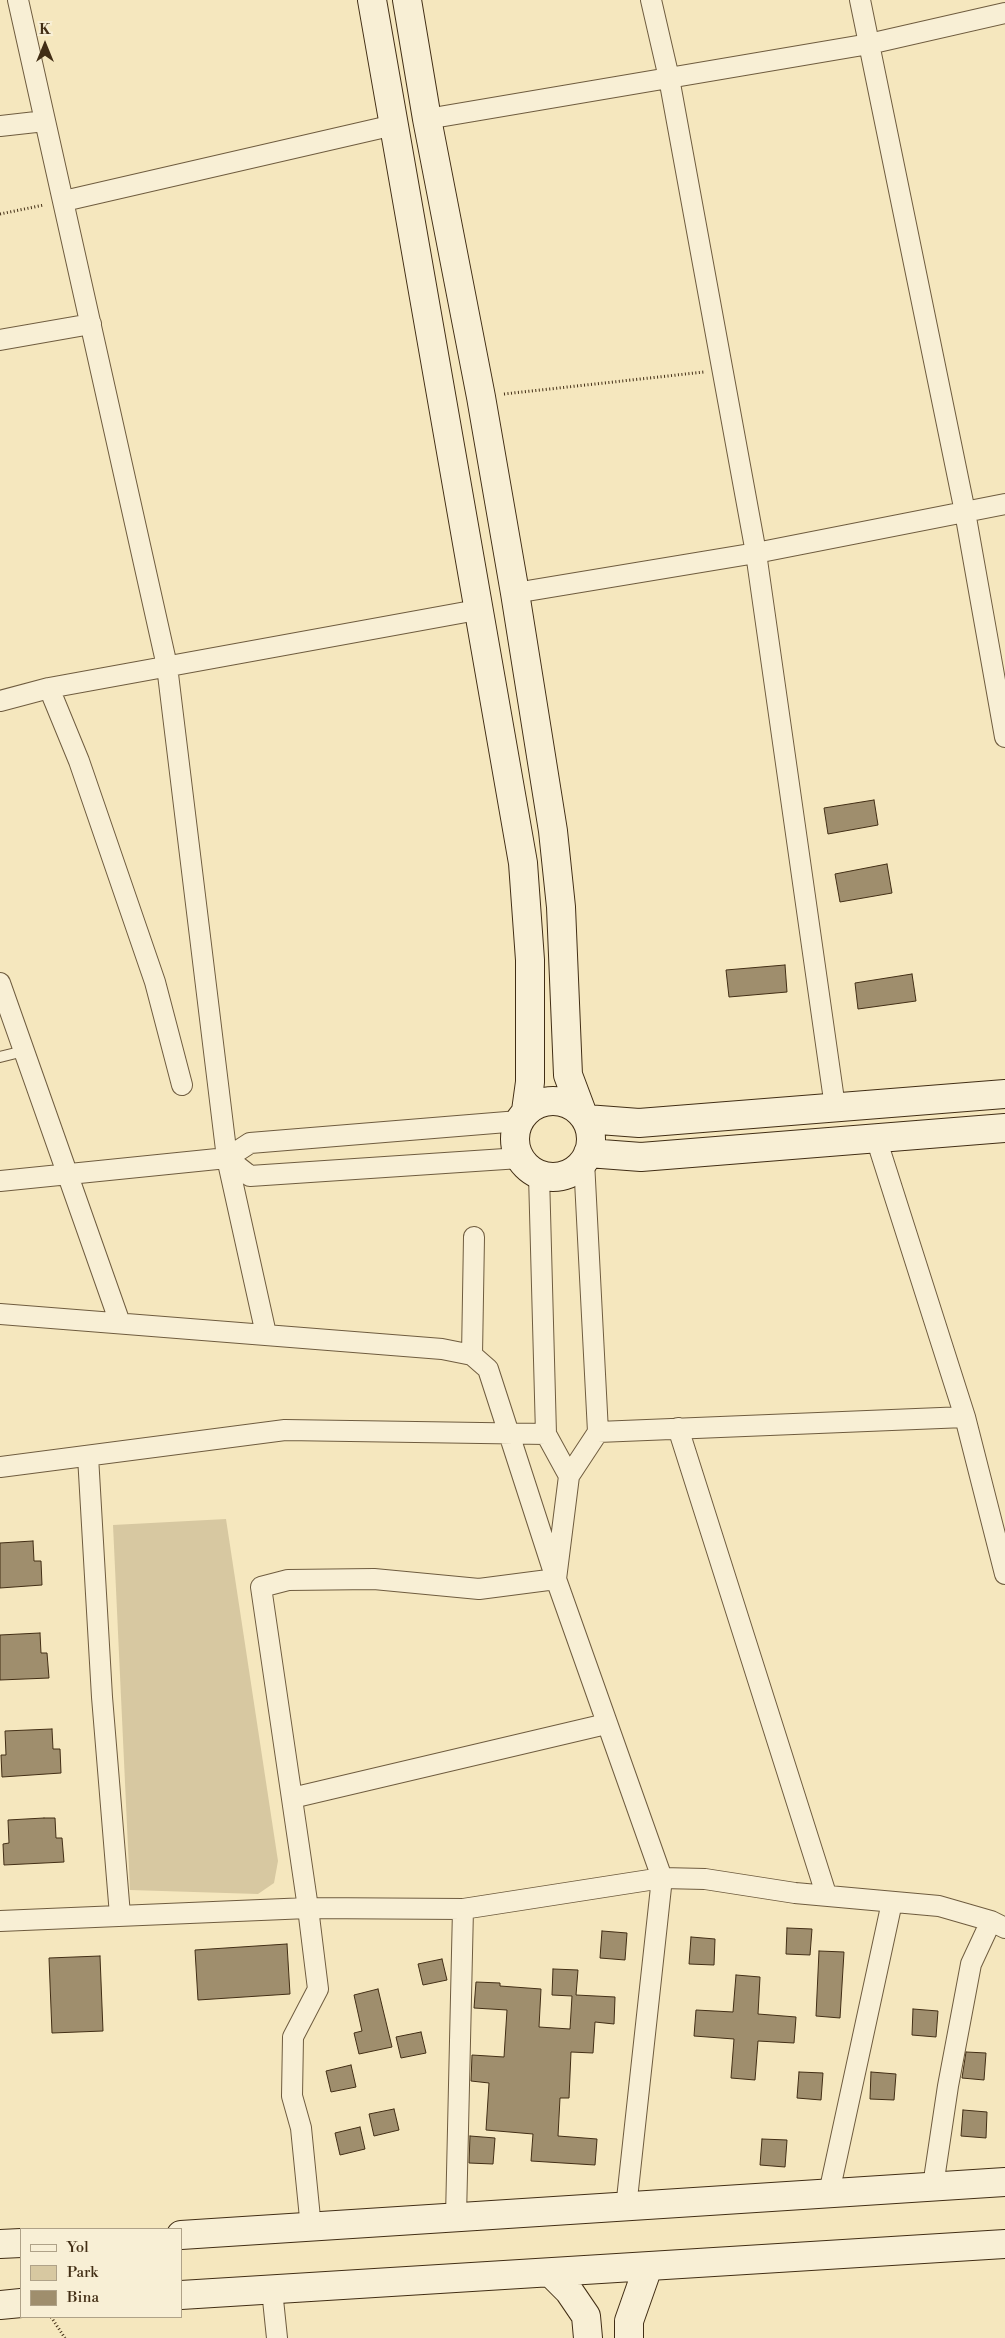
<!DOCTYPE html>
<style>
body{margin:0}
#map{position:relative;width:1005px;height:2338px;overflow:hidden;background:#f5e7be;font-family:"Libre Bodoni",serif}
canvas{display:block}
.legend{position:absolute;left:20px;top:2228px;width:162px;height:90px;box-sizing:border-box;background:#f8efd5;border:1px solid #afa288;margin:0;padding:6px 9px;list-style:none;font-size:15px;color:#422e15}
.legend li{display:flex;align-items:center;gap:10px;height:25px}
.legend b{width:25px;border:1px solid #afa288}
.north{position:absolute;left:20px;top:20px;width:50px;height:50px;-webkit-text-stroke:4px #f8efd5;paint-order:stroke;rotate:0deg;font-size:14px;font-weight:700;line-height:20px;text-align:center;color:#422e15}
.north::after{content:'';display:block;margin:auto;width:18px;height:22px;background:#422e15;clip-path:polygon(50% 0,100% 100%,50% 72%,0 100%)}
</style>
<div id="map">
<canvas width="1005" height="2338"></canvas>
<ul class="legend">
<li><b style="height:6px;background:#f8efd5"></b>Yol</li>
<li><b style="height:14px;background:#d7c8a1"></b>Park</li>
<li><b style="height:14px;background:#9f8e6d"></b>Bina</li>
</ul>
<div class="north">K</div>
</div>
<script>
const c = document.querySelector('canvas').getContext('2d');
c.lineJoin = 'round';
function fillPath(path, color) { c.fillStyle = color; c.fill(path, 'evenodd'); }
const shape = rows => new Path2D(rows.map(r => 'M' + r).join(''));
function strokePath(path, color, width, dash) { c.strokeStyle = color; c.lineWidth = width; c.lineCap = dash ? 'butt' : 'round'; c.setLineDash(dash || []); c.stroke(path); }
const green = shape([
 [226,1519,278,1861,274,1883,258,1894,130,1890,113,1525]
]);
const building = shape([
 [874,800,878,825,828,834,824,808,874,800],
 [887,864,892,893,840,902,835,874,887,864],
 [785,965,787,992,729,997,726,970,785,965],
 [912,974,916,1001,858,1009,855,983,912,974],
 [33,1541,34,1561,41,1561,42,1585,0,1588,0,1543,33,1541],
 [40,1633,41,1653,47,1653,49,1678,0,1680,0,1635,40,1633],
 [52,1729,53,1749,60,1749,61,1773,2,1777,1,1755,6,1755,5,1731,52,1729],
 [44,1818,55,1818,56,1838,62,1838,64,1862,4,1865,3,1844,9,1843,8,1820,44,1818],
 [787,1928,812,1929,810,1955,786,1954,787,1928],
 [602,1931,627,1933,625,1960,600,1958,602,1931],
 [691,1937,715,1939,714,1965,689,1964,691,1937],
 [287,1944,290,1994,198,2000,195,1950,287,1944],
 [819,1951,844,1952,840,2018,816,2016,819,1951],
 [100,1956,103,2031,52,2033,49,1958,100,1956],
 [442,1959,447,1980,423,1985,418,1964,442,1959],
 [553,1969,578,1970,576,1995,615,1997,614,2024,595,2022,593,2053,571,2052,569,2098,560,2098,558,2136,597,2139,595,2165,531,2161,533,2134,486,2130,489,2083,471,2081,472,2055,504,2057,507,2010,474,2008,476,1982,500,1983,500,1986,541,1989,539,2027,570,2029,572,1996,552,1995,553,1969],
 [736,1975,760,1977,758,2014,796,2017,794,2043,758,2041,755,2080,731,2078,734,2039,694,2036,696,2010,733,2012,736,1975],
 [378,1989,392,2047,359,2054,354,2033,362,2031,354,1995,378,1989],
 [913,2009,938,2011,936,2037,912,2035,913,2009],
 [421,2032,426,2053,401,2058,396,2037,421,2032],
 [966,2052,986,2053,984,2080,962,2078,966,2052],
 [351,2065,356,2087,331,2092,326,2071,351,2065],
 [799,2072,823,2073,821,2100,797,2098,799,2072],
 [871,2072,896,2074,894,2100,870,2099,871,2072],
 [394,2109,399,2130,374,2136,369,2114,394,2109],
 [963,2110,987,2112,986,2138,961,2136,963,2110],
 [360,2127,365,2149,340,2155,335,2133,360,2127],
 [470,2136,495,2138,493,2164,469,2163,470,2136],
 [762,2139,787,2140,785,2167,760,2165,762,2139]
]);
const path = shape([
 [0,214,44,205],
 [504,394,704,372],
 [51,2317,65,2338]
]);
const lane = shape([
 [0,1057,24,1051]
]);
const street = shape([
 [18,0,167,666,227,1158,266,1334],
 [651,0,669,78,756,553,835,1107],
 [860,0,965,512,1005,737],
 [427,119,869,44,1005,13],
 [0,126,45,121],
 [64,201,394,125],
 [0,340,91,324],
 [515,593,756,553,1005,504],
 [49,688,79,761,155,982,182,1085],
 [0,701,49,688,477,610],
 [0,983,120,1323],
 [876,1138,965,1417,1005,1574],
 [227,1158,250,1176,520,1158],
 [539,1175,546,1434,569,1476],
 [0,1181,227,1158,250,1143,519,1121],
 [0,1314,442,1349,472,1355,488,1369,556,1579,662,1878,705,1879,795,1893,939,1906,991,1921,1005,1928],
 [472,1355,474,1237],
 [678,1428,826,1894],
 [598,1432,965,1417],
 [88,1456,102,1697,120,1915],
 [0,1467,285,1430,546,1434],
 [292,1798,606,1724],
 [0,1921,308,1908,463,1909,662,1878,626,2208],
 [933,2186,948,2086,971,1964,991,1921],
 [829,2193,892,1902],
 [456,2217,463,1909],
 [311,2228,301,2128,292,2096,293,2037,318,1989,308,1908,261,1587,288,1580,374,1579,479,1589,556,1579,569,1476,598,1432,584,1161],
 [272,2290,277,2338]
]);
const secondary = shape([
 [372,0,523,863,530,960,530,1082,526,1111],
 [407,0,427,119,481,397,515,593,553,831,561,907,568,1075,583,1115],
 '515 1139a38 38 0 1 1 76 0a38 38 0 1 1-76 0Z',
 [586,1119,639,1123,1005,1094],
 [588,1153,641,1157,1005,1128],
 [181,2235,1005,2182],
 [0,2244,21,2243],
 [551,2273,569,2291,586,2316,588,2338],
 [181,2295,1005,2244],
 [0,2305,21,2303],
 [629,2338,629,2321,648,2267]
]);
fillPath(green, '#d7c8a1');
fillPath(building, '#9f8e6d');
strokePath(building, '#422e15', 1);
strokePath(lane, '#6f5c3f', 12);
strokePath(street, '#6f5c3f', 22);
strokePath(secondary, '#422e15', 30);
strokePath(path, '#422e15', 3, [1, 2.5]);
strokePath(lane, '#f8efd5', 10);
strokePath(street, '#f8efd5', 20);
strokePath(secondary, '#f8efd5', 28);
</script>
